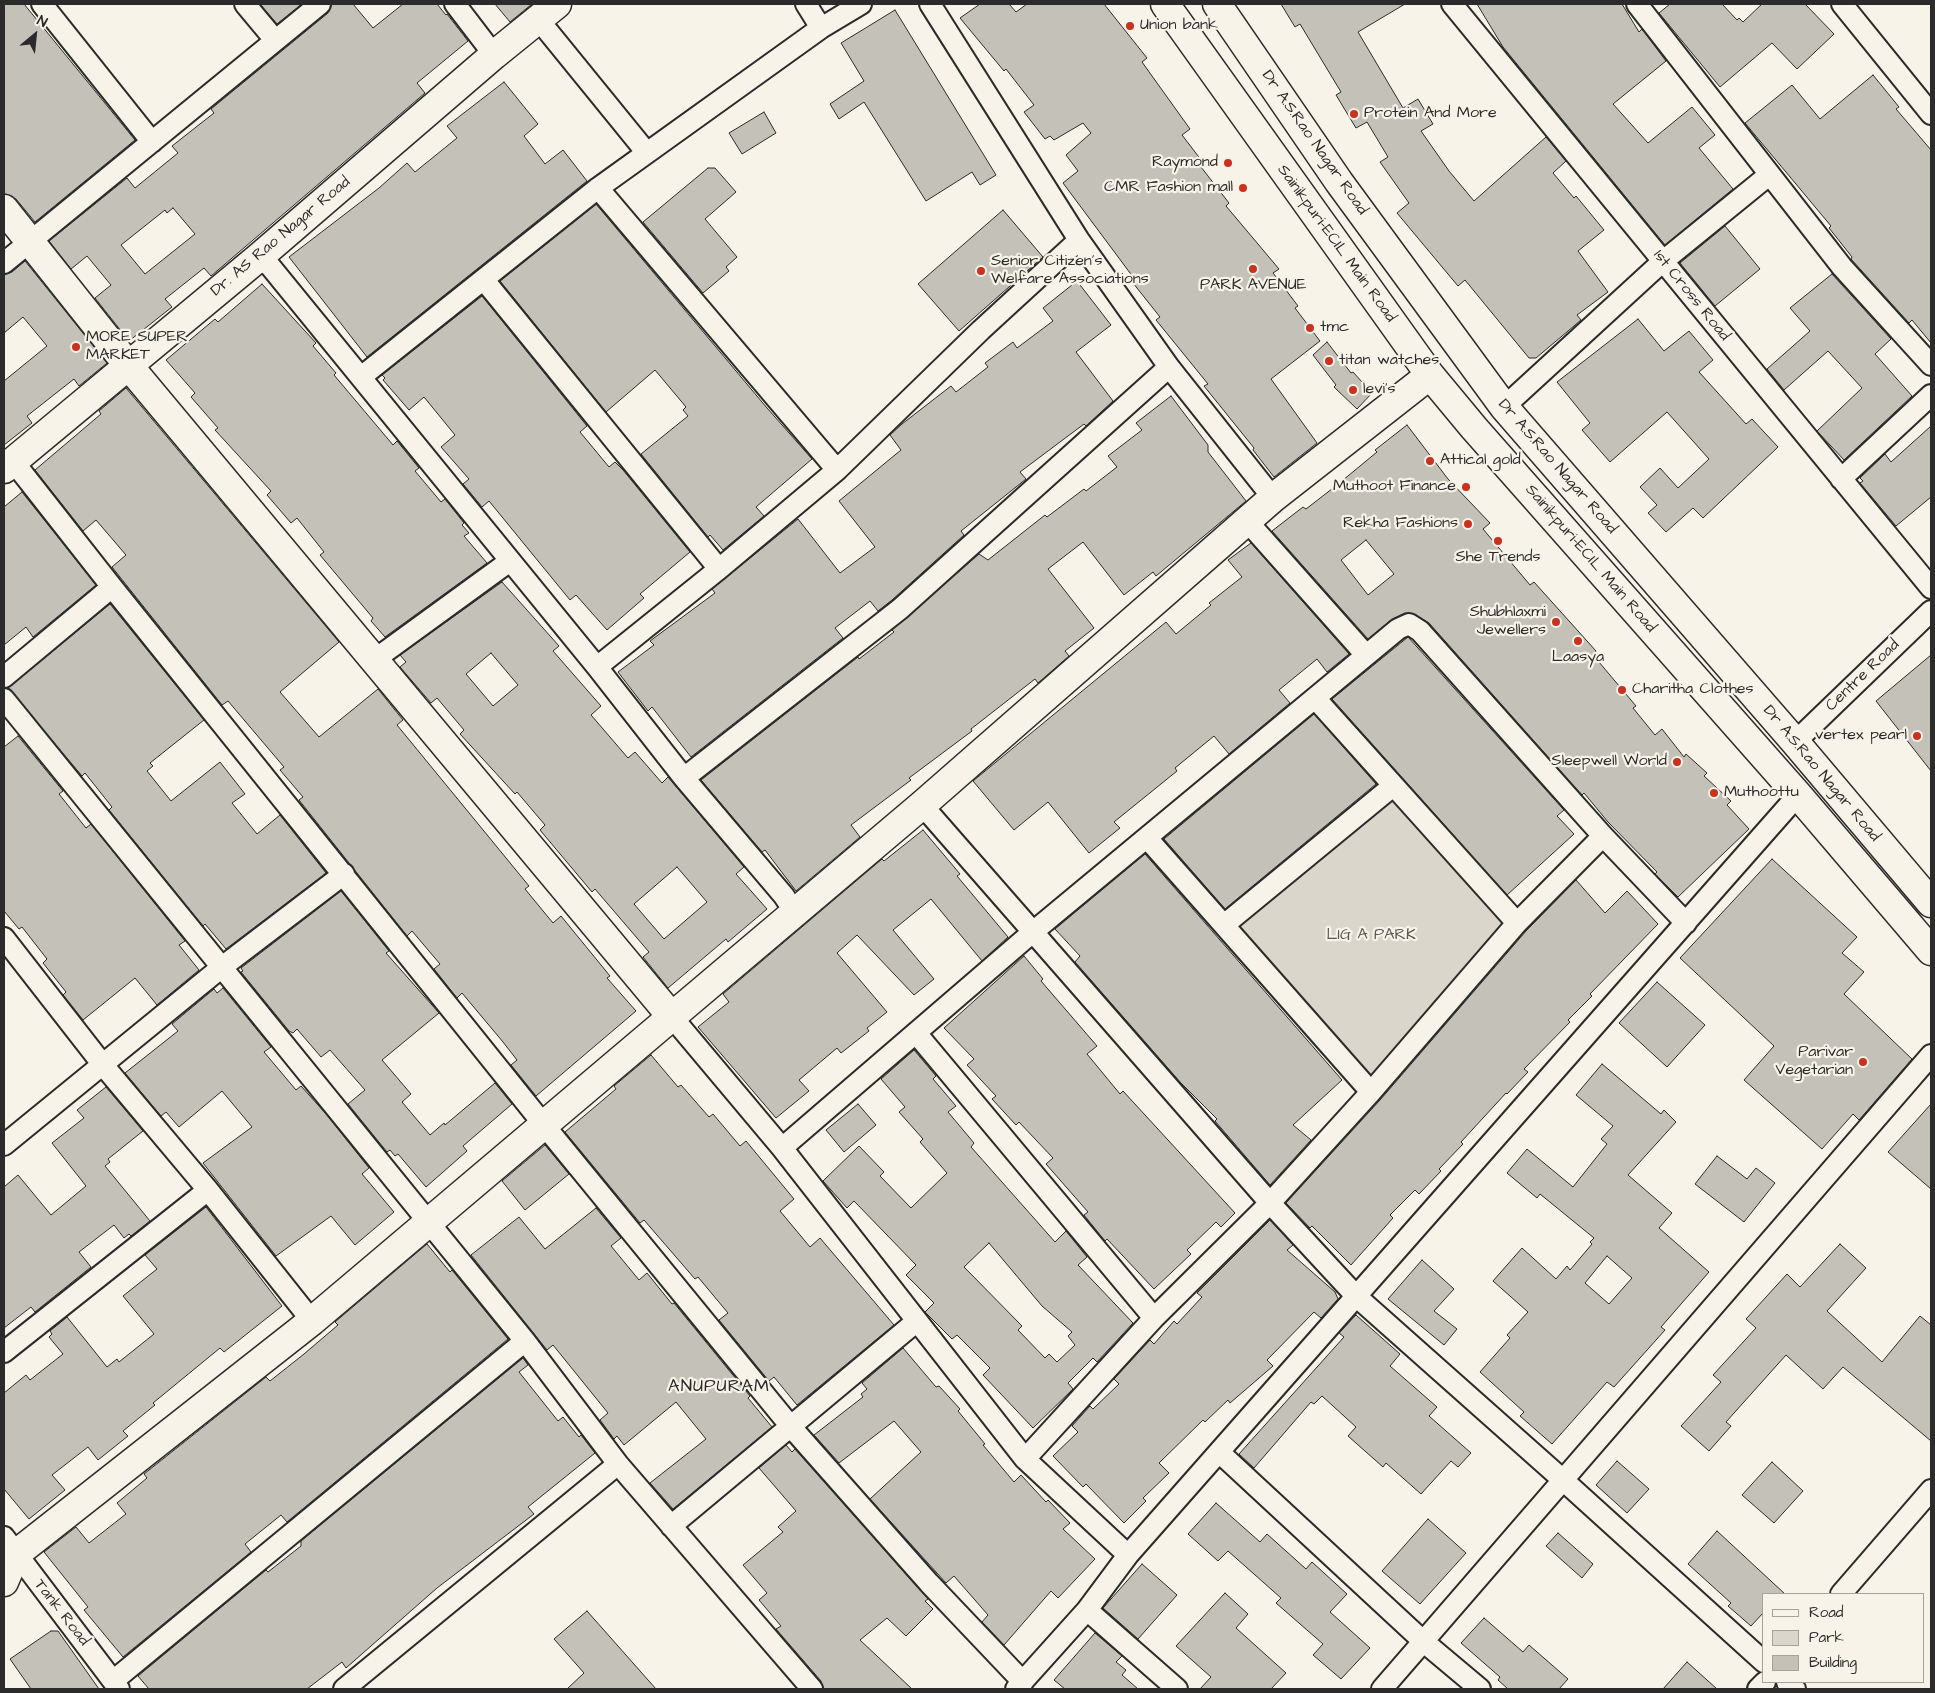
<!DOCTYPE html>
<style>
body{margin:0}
#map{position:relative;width:1935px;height:1693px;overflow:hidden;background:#f7f3e8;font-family:"Architects Daughter",sans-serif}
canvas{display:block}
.frame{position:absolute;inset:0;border:5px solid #2b2b2b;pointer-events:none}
.legend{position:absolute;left:1762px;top:1593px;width:162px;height:90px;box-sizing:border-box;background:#f7f3e8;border:1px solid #a5a39c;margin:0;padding:6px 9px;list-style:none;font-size:15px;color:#2b2b2b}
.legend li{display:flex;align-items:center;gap:10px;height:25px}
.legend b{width:25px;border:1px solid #a5a39c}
.north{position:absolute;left:10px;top:10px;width:50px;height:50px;-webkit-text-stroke:4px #f7f3e8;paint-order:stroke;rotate:28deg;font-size:14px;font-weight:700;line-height:20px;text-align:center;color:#2b2b2b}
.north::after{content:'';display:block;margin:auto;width:18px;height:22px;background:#2b2b2b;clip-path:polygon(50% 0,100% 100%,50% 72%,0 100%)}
</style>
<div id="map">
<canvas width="1935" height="1693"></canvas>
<div class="frame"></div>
<ul class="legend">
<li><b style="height:6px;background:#f7f3e8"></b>Road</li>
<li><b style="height:14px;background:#dad6cc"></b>Park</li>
<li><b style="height:14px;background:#c4c1b9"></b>Building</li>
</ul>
<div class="north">N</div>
</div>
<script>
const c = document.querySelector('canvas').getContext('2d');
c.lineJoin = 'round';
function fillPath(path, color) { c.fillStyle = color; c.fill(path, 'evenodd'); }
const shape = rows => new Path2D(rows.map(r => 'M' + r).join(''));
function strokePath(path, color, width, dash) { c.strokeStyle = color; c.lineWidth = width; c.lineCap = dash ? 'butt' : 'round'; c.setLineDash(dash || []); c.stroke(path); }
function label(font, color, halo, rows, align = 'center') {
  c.font = font + ' "Architects Daughter",sans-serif'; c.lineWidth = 4.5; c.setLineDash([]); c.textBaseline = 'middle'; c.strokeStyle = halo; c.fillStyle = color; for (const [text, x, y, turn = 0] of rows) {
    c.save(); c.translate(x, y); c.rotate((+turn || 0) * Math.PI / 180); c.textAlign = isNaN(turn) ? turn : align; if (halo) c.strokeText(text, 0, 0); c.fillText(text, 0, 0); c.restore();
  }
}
const green = shape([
 [1393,797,1504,923,1373,1076,1236,926]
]);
const building = shape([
 [4,4,24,4,135,140,35,222,16,199,4,194,4,4],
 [260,4,302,4,277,24,260,4],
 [332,4,353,4,373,28,403,4,437,4,446,15,447,14,468,41,417,83,425,93,211,276,204,268,165,299,172,307,129,341,95,298,111,285,87,256,71,269,49,241,127,178,135,188,178,153,172,146,214,113,211,109,328,13,332,4],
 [173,208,195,234,145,274,121,245,165,210,167,213,173,208],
 [495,4,532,4,510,22,495,4],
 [980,4,1009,4,1016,12,1027,4,1104,4,1147,58,1142,62,1190,129,1182,135,1205,165,1201,167,1229,203,1226,206,1279,269,1273,273,1298,306,1295,308,1320,341,1271,379,1317,443,1274,477,1253,450,1254,448,1204,386,1208,384,1156,320,1160,317,1133,283,1136,281,1063,183,1078,171,1066,155,1091,133,1083,123,1054,140,1050,136,1045,139,1024,112,1034,105,1006,69,1004,71,960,18,980,4],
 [1281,4,1405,4,1358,32,1403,108,1418,99,1433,124,1421,131,1449,171,1474,201,1546,137,1566,161,1553,173,1574,198,1576,196,1604,230,1578,251,1608,292,1577,315,1581,320,1536,358,1529,358,1465,280,1458,286,1397,213,1409,203,1380,162,1388,157,1367,122,1356,128,1336,95,1341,92,1300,24,1295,27,1281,4],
 [1477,4,1622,4,1639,32,1642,29,1666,61,1613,104,1648,143,1692,107,1715,135,1699,148,1733,189,1665,245,1503,47,1477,4],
 [1670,4,1722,4,1737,20,1739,18,1743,22,1762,4,1805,4,1834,34,1797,69,1772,43,1720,87,1659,13,1670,4],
 [895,10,996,175,980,185,972,172,926,201,864,102,839,119,830,104,864,81,841,43,895,10],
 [1873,75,1899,107,1896,109,1931,150,1931,343,1912,320,1909,323,1851,259,1852,257,1829,228,1831,226,1745,123,1792,85,1820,119,1873,75],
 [504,82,538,124,524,136,545,164,563,150,587,181,367,357,289,257,379,188,407,163,415,172,457,138,447,126,504,82],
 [764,112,776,133,742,154,729,133,764,112],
 [708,168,715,168,736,192,705,219,737,257,726,267,729,271,703,293,643,222,708,168],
 [596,204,767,408,812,459,756,507,764,516,723,550,710,535,708,537,641,454,688,416,683,410,686,407,655,370,606,412,500,281,596,204],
 [1003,210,1043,257,959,331,918,284,1003,210],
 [1725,226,1760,269,1715,306,1680,263,1725,226],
 [25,261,107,363,79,386,74,379,27,416,32,423,4,445,4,381,47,346,23,317,4,333,4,275,12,272,25,261],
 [1832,274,1891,339,1875,354,1912,396,1844,460,1817,431,1862,388,1828,351,1784,390,1767,369,1810,331,1790,308,1832,274],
 [1077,281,1111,325,1076,352,1113,401,1086,426,1084,424,1020,472,1026,479,961,531,964,535,892,600,878,611,870,601,835,628,843,638,691,757,652,707,648,711,618,672,654,645,650,641,715,593,712,589,798,519,840,573,875,547,839,501,901,450,890,435,902,424,951,386,956,392,988,367,985,363,1013,342,1017,348,1053,321,1043,308,1077,281],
 [262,284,316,343,313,346,336,373,334,375,393,445,397,441,419,468,415,471,441,502,445,499,464,523,462,525,469,533,464,536,487,563,385,637,371,621,373,618,320,555,324,552,297,518,291,523,267,495,271,491,215,430,218,428,191,397,195,393,166,360,215,319,218,322,262,284],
 [482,296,587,426,580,432,609,467,615,462,623,470,690,552,640,594,644,598,607,630,576,595,570,600,489,501,482,507,463,484,469,479,441,447,455,435,424,397,409,410,383,380,385,378,382,375,482,296],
 [1638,319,1664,351,1689,331,1713,360,1699,372,1746,424,1752,419,1778,447,1703,518,1693,508,1666,532,1648,513,1657,505,1640,487,1660,468,1678,488,1709,459,1667,412,1610,462,1582,430,1590,423,1557,382,1638,319],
 [1327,342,1351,373,1353,372,1372,393,1357,409,1334,387,1336,385,1313,355,1327,342],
 [126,388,339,642,280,692,319,737,378,689,403,720,397,725,529,886,525,889,553,923,561,916,610,976,607,978,636,1011,536,1096,511,1065,517,1060,503,1042,462,993,457,998,434,969,440,964,412,931,407,936,299,800,303,797,280,770,284,767,228,701,222,705,112,567,126,555,96,520,83,531,35,470,101,414,99,411,126,388],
 [1171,396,1208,445,1208,452,1246,501,1156,576,1153,572,1124,595,1083,542,1048,569,1094,628,1065,651,1069,656,1038,683,1035,679,971,729,972,731,909,778,911,780,851,825,860,837,796,891,765,850,762,852,701,780,858,657,859,659,894,632,892,630,979,554,988,560,1045,515,1047,517,1084,489,1086,491,1117,467,1108,456,1142,430,1136,423,1171,396],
 [1407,425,1448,479,1490,523,1483,529,1530,585,1534,582,1596,651,1593,655,1636,706,1633,708,1655,735,1662,729,1684,757,1686,754,1707,773,1704,776,1731,801,1727,805,1749,829,1678,897,1655,874,1657,872,1608,822,1584,793,1582,795,1429,623,1415,614,1405,613,1391,620,1368,639,1272,531,1303,507,1306,509,1337,485,1377,452,1375,450,1407,425],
 [1366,540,1394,574,1368,595,1341,560,1366,540],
 [1931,426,1931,497,1896,526,1860,483,1863,481,1860,478,1885,454,1891,462,1931,426],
 [22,492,96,585,33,637,26,627,4,645,4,507,22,492],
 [1251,543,1349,654,1327,672,1317,659,1279,690,1290,703,1229,754,1214,736,1175,768,1177,771,1114,822,1120,828,1089,853,1048,802,1014,830,973,781,1166,622,1176,634,1211,605,1209,603,1242,577,1228,560,1251,543],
 [502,582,559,646,553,651,601,706,591,715,628,758,635,752,662,783,668,777,744,867,736,874,767,909,728,942,726,939,668,988,643,957,649,952,595,889,592,892,540,830,545,825,517,792,515,794,460,734,464,730,437,698,431,703,400,667,406,662,400,655,502,582],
 [491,653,518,685,493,706,466,674,491,653],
 [677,867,707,902,664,939,634,904,677,867],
 [110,604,204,720,150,763,153,766,147,771,171,801,220,762,245,794,232,803,257,834,280,815,326,873,226,949,205,924,203,926,109,810,112,807,85,773,82,776,8,688,110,604],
 [1408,637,1564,810,1557,816,1574,834,1507,895,1332,699,1408,637],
 [1931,655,1931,771,1876,701,1931,655],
 [1314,714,1376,784,1225,909,1164,839,1314,714],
 [18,736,63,791,59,794,86,828,91,824,185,941,179,945,199,970,157,1005,135,978,83,1020,63,995,66,992,43,963,47,959,22,927,19,929,4,911,4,747,18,736],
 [923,830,960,874,957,876,1008,937,982,961,931,899,893,930,934,979,914,995,857,935,837,953,887,1012,867,1028,869,1031,841,1053,837,1048,799,1080,809,1091,776,1118,698,1027,729,1002,723,994,882,859,884,861,923,830],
 [1145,854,1342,1080,1293,1125,1311,1140,1270,1185,1215,1121,1217,1119,1181,1083,1075,962,1080,956,1055,929,1145,854],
 [1772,859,1857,937,1842,953,1864,972,1844,994,1912,1059,1859,1120,1853,1114,1822,1149,1744,1080,1774,1046,1680,958,1772,859],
 [1576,880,1605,913,1627,891,1658,924,1590,994,1592,996,1568,1020,1570,1022,1524,1069,1528,1072,1507,1094,1506,1093,1461,1142,1463,1144,1439,1169,1441,1171,1419,1194,1415,1190,1390,1215,1393,1218,1351,1265,1312,1226,1310,1228,1286,1203,1380,1100,1526,931,1576,880],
 [341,891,389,951,386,953,439,1013,382,1060,411,1094,402,1102,430,1135,444,1123,445,1125,495,1083,512,1104,463,1146,467,1151,426,1187,398,1154,395,1156,390,1150,387,1152,348,1104,365,1090,330,1050,321,1057,297,1029,293,1033,289,1031,241,972,243,971,241,968,341,891],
 [1024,956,1043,979,1041,981,1097,1046,1087,1054,1120,1094,1123,1091,1235,1213,1221,1227,1216,1222,1187,1250,1191,1254,1154,1289,1107,1239,1105,1241,1084,1215,1088,1212,1046,1164,1053,1158,1019,1122,1016,1125,992,1099,996,1096,967,1065,974,1059,944,1028,1024,956],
 [1657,982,1705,1025,1667,1067,1619,1023,1657,982],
 [223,988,271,1047,264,1052,296,1090,301,1086,326,1114,369,1168,362,1174,394,1212,355,1245,331,1216,276,1256,203,1163,252,1127,222,1091,179,1127,166,1112,161,1116,125,1073,178,1031,172,1024,214,989,217,993,223,988],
 [914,1050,936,1076,933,1079,956,1106,948,1112,974,1143,971,1147,1055,1242,1066,1231,1087,1257,1078,1265,1133,1323,1097,1362,1093,1358,1068,1383,1073,1389,1033,1428,983,1375,990,1368,957,1335,952,1339,925,1312,934,1303,906,1275,916,1265,854,1201,847,1208,823,1181,859,1146,884,1172,880,1176,911,1208,947,1173,920,1142,923,1139,899,1112,905,1107,881,1079,914,1050],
 [989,1243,1042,1306,1072,1332,1068,1336,1075,1345,1057,1362,1049,1354,1045,1358,1018,1330,1022,1326,964,1267,989,1243],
 [651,1055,678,1087,681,1085,709,1117,713,1114,740,1146,746,1141,794,1199,780,1211,810,1247,820,1238,894,1325,797,1405,774,1377,769,1381,719,1320,728,1313,698,1277,695,1279,644,1220,640,1223,565,1132,616,1089,614,1086,651,1055],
 [1602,1064,1661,1114,1664,1110,1676,1122,1628,1175,1672,1213,1659,1228,1709,1272,1661,1327,1665,1330,1614,1387,1607,1382,1552,1444,1520,1416,1524,1412,1480,1372,1510,1338,1507,1335,1528,1312,1493,1281,1522,1248,1556,1279,1567,1266,1570,1270,1592,1244,1590,1242,1594,1238,1540,1194,1537,1198,1507,1173,1527,1149,1573,1187,1607,1144,1601,1139,1613,1126,1576,1095,1602,1064],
 [1607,1256,1632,1278,1609,1304,1585,1283,1607,1256],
 [106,1087,143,1131,108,1159,110,1162,105,1166,150,1221,131,1236,129,1234,124,1238,114,1225,79,1252,91,1267,35,1312,31,1307,4,1328,4,1187,18,1175,51,1215,86,1186,52,1143,84,1118,77,1110,106,1087],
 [858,1104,876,1125,844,1152,826,1130,858,1104],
 [1931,1104,1931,1189,1888,1152,1931,1104],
 [545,1145,569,1174,525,1210,502,1181,545,1145],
 [1717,1156,1747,1179,1756,1168,1775,1183,1744,1222,1695,1184,1717,1156],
 [206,1207,282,1306,224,1352,220,1348,153,1403,155,1405,123,1431,128,1436,98,1460,88,1447,52,1475,65,1490,29,1519,4,1489,4,1393,26,1375,30,1380,63,1354,49,1337,52,1334,50,1331,67,1317,107,1367,117,1359,119,1362,154,1334,123,1296,157,1269,145,1255,206,1207],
 [596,1208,621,1238,611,1246,639,1280,647,1273,672,1304,674,1303,750,1396,748,1398,772,1427,673,1509,650,1483,706,1439,676,1402,624,1445,617,1436,614,1439,600,1420,608,1413,553,1345,547,1350,471,1255,519,1217,545,1249,596,1208],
 [1270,1220,1293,1245,1287,1250,1335,1292,1338,1299,1321,1318,1314,1312,1267,1360,1273,1366,1230,1403,1228,1400,1205,1422,1203,1420,1159,1463,1169,1473,1143,1498,1146,1501,1124,1523,1086,1484,1083,1487,1053,1456,1078,1432,1072,1426,1090,1406,1093,1409,1119,1384,1114,1379,1150,1340,1154,1344,1174,1321,1177,1324,1202,1297,1197,1293,1270,1220],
 [427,1244,450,1272,452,1270,508,1339,287,1522,281,1515,245,1544,251,1552,123,1657,84,1610,88,1607,44,1552,76,1527,89,1543,126,1514,117,1503,147,1478,144,1474,266,1377,270,1381,304,1354,338,1325,335,1322,427,1244],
 [1840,1244,1866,1268,1827,1311,1882,1362,1920,1316,1931,1325,1931,1441,1843,1367,1823,1389,1786,1355,1726,1422,1731,1426,1709,1451,1681,1426,1721,1382,1713,1375,1756,1328,1746,1319,1787,1274,1800,1287,1840,1244],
 [1422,1260,1454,1289,1434,1311,1457,1329,1444,1345,1388,1299,1422,1260],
 [1356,1315,1400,1354,1390,1366,1437,1407,1429,1416,1471,1453,1458,1467,1451,1461,1421,1494,1386,1463,1383,1467,1348,1436,1356,1427,1322,1396,1314,1404,1311,1402,1254,1468,1239,1454,1344,1337,1339,1333,1356,1315],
 [903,1348,936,1387,939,1386,960,1409,958,1411,985,1444,983,1445,1014,1482,1021,1475,1046,1502,1048,1500,1070,1523,1063,1529,1095,1559,1058,1598,1051,1591,1004,1645,982,1622,988,1615,954,1576,946,1583,870,1499,921,1452,894,1421,839,1463,814,1435,863,1397,861,1394,867,1389,862,1383,903,1348],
 [523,1358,528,1365,519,1372,558,1421,563,1417,579,1437,581,1435,595,1453,528,1507,534,1514,437,1588,346,1668,342,1662,307,1689,149,1689,138,1676,266,1570,268,1572,301,1546,301,1541,523,1358],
 [786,1445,792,1452,795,1449,928,1599,925,1601,933,1609,906,1636,887,1618,860,1640,912,1689,824,1689,821,1681,776,1629,781,1626,759,1600,767,1593,743,1565,783,1532,778,1527,796,1511,759,1468,786,1445],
 [1617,1461,1649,1489,1627,1513,1596,1485,1617,1461],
 [1772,1462,1803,1491,1774,1523,1742,1495,1772,1462],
 [1216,1503,1260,1542,1267,1534,1306,1569,1312,1562,1347,1594,1330,1612,1370,1648,1341,1679,1313,1655,1323,1644,1276,1603,1281,1598,1228,1551,1218,1561,1188,1534,1216,1503],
 [1428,1519,1466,1553,1420,1604,1382,1571,1428,1519],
 [1717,1531,1785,1594,1764,1594,1764,1612,1751,1626,1728,1606,1731,1603,1688,1564,1717,1531],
 [1558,1533,1593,1564,1582,1578,1546,1546,1558,1533],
 [1142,1564,1177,1595,1138,1639,1103,1608,1142,1564],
 [1225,1593,1248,1614,1236,1628,1286,1673,1271,1689,1200,1689,1211,1677,1176,1646,1225,1593],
 [587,1611,656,1689,567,1689,584,1673,554,1639,587,1611],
 [1484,1618,1523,1652,1529,1645,1568,1679,1559,1689,1508,1689,1498,1680,1500,1677,1461,1643,1484,1618],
 [51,1631,58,1631,99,1689,31,1689,10,1659,51,1631],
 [1095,1633,1122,1656,1116,1662,1126,1670,1122,1675,1138,1689,1065,1689,1054,1680,1095,1633],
 [1687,1662,1717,1689,1663,1689,1687,1662]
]);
const street = shape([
 [42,4,152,142],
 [245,4,275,40],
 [455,4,494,55],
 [806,4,821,28],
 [930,4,1079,240,1169,367,1273,498],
 [1452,4,1931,588],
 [1637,4,1842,267,1931,365],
 [1842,4,1931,114],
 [538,19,647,153],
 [598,188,837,470],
 [258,258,270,266,597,667,684,778,784,896,795,913],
 [4,263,320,4],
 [484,280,719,569],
 [361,377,598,188,821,28,861,4],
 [1504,407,1662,262,1769,175],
 [13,461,112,587,544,1125,792,1428,929,1583,1023,1682],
 [1841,479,1931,395],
 [1247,521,1366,655],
 [374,660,510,561],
 [597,667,719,569,837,470,981,330,1079,240],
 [4,677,112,587],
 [1315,698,1517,923],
 [4,699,525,1341,618,1464,812,1689],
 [1795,742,1931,611],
 [684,778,900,609,1169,367],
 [922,805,1270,1203,1357,1297,1563,1480,1764,1662],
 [1147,838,1371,1092],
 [1224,925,1393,786],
 [4,938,103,1065,208,1190,312,1321],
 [672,1017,782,1148,1025,1459,1128,1555],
 [916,1033,1154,1318],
 [4,1145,222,967,344,874],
 [782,1148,1034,931,1398,629,1409,624,1420,631,1603,836,1686,923],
 [4,1352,208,1190],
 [1219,1452,1424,1642,1480,1689],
 [1025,1459,1154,1318,1270,1203,1371,1092,1517,923,1603,836],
 [671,1526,917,1321],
 [4,1537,119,1689],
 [1841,1594,1931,1490],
 [1087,1610,1177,1689],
 [113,1681,525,1341],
 [1787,1682,1795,1689],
 [344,1689,618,1464],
 [1016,1689,1087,1610,1128,1555,1798,795],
 [1382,1689,1931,1055],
 [1758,1689,1765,1682]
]);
const secondary = shape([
 [1165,4,1430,375,1474,428,1798,795,1931,951],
 [1217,4,1339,182,1504,407,1795,742,1931,903],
 [4,209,128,365,672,1017],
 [4,469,258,258,494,55,557,4],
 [4,1582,16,1554,312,1321,922,805,1273,498,1430,375]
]);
const markers = [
 [1130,26,5,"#c8321e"],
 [1354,114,5,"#c8321e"],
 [1228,163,5,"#c8321e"],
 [1243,188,5,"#c8321e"],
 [1253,269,5,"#c8321e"],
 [981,271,5,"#c8321e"],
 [1310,328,5,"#c8321e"],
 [76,347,5,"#c8321e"],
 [1329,361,5,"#c8321e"],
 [1353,390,5,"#c8321e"],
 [1430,461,5,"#c8321e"],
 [1466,487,5,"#c8321e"],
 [1468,524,5,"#c8321e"],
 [1498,541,5,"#c8321e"],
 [1556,622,5,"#c8321e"],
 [1578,641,5,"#c8321e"],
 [1622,690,5,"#c8321e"],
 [1917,736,5,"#c8321e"],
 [1677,762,5,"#c8321e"],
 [1714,793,5,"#c8321e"],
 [1863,1062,5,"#c8321e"]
];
const poiNames = [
 ["Union bank",1140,26],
 ["Protein And More",1364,114],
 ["Raymond",1218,163,"right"],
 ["CMR Fashion mall",1233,188,"right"],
 ["Senior Citizen's",991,262],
 ["Welfare Associations",991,280],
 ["PARK AVENUE",1253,286,"center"],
 ["tmc",1320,328],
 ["MORE SUPER",86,338],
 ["MARKET",86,356],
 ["titan watches",1339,361],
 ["levi's",1363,390],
 ["Attical gold",1440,461],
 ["Muthoot Finance",1456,487,"right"],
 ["Rekha Fashions",1458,524,"right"],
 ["She Trends",1498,558,"center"],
 ["Shubhlaxmi",1546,613,"right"],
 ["Jewellers",1546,631,"right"],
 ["Laasya",1578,658,"center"],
 ["Charitha Clothes",1632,690],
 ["vertex pearl",1907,736,"right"],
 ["Sleepwell World",1667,762,"right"],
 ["Muthoottu",1724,793],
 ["Parivar",1853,1053,"right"],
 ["Vegetarian",1853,1071,"right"]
];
const streetNames = [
 ["Dr A.S.Rao Nagar Road",1314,143,55],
 ["Dr. AS Rao Nagar Road",281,237,-40],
 ["Sainikpuri-ECIL Main Road",1336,244,54],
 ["1st Cross Road",1691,296,51],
 ["Dr A.S.Rao Nagar Road",1557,467,49],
 ["Sainikpuri-ECIL Main Road",1590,559,49],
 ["Centre Road",1863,676,-44],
 ["Dr A.S.Rao Nagar Road",1821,774,50],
 ["Tank Road",61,1613,52]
];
const parkNames = [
 ["LIG A PARK",1371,936]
];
const neighbourhoodNames = [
 ["ANUPURAM",719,1387]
];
fillPath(green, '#dad6cc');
fillPath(building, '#c4c1b9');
strokePath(building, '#2b2b2b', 1);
strokePath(street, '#2b2b2b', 24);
strokePath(secondary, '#2b2b2b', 31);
strokePath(street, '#f7f3e8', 20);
strokePath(secondary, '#f7f3e8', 28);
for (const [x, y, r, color] of markers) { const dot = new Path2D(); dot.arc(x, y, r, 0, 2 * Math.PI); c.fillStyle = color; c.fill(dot); strokePath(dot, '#f7f3e8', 2); }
label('16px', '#2b2b2b', '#f7f3e8', poiNames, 'left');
label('16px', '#2b2b2b', '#f7f3e8', streetNames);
label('16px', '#575653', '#f7f3e8', parkNames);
c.letterSpacing = '1px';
label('18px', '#2b2b2b', '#f7f3e8', neighbourhoodNames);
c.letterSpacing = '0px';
</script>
